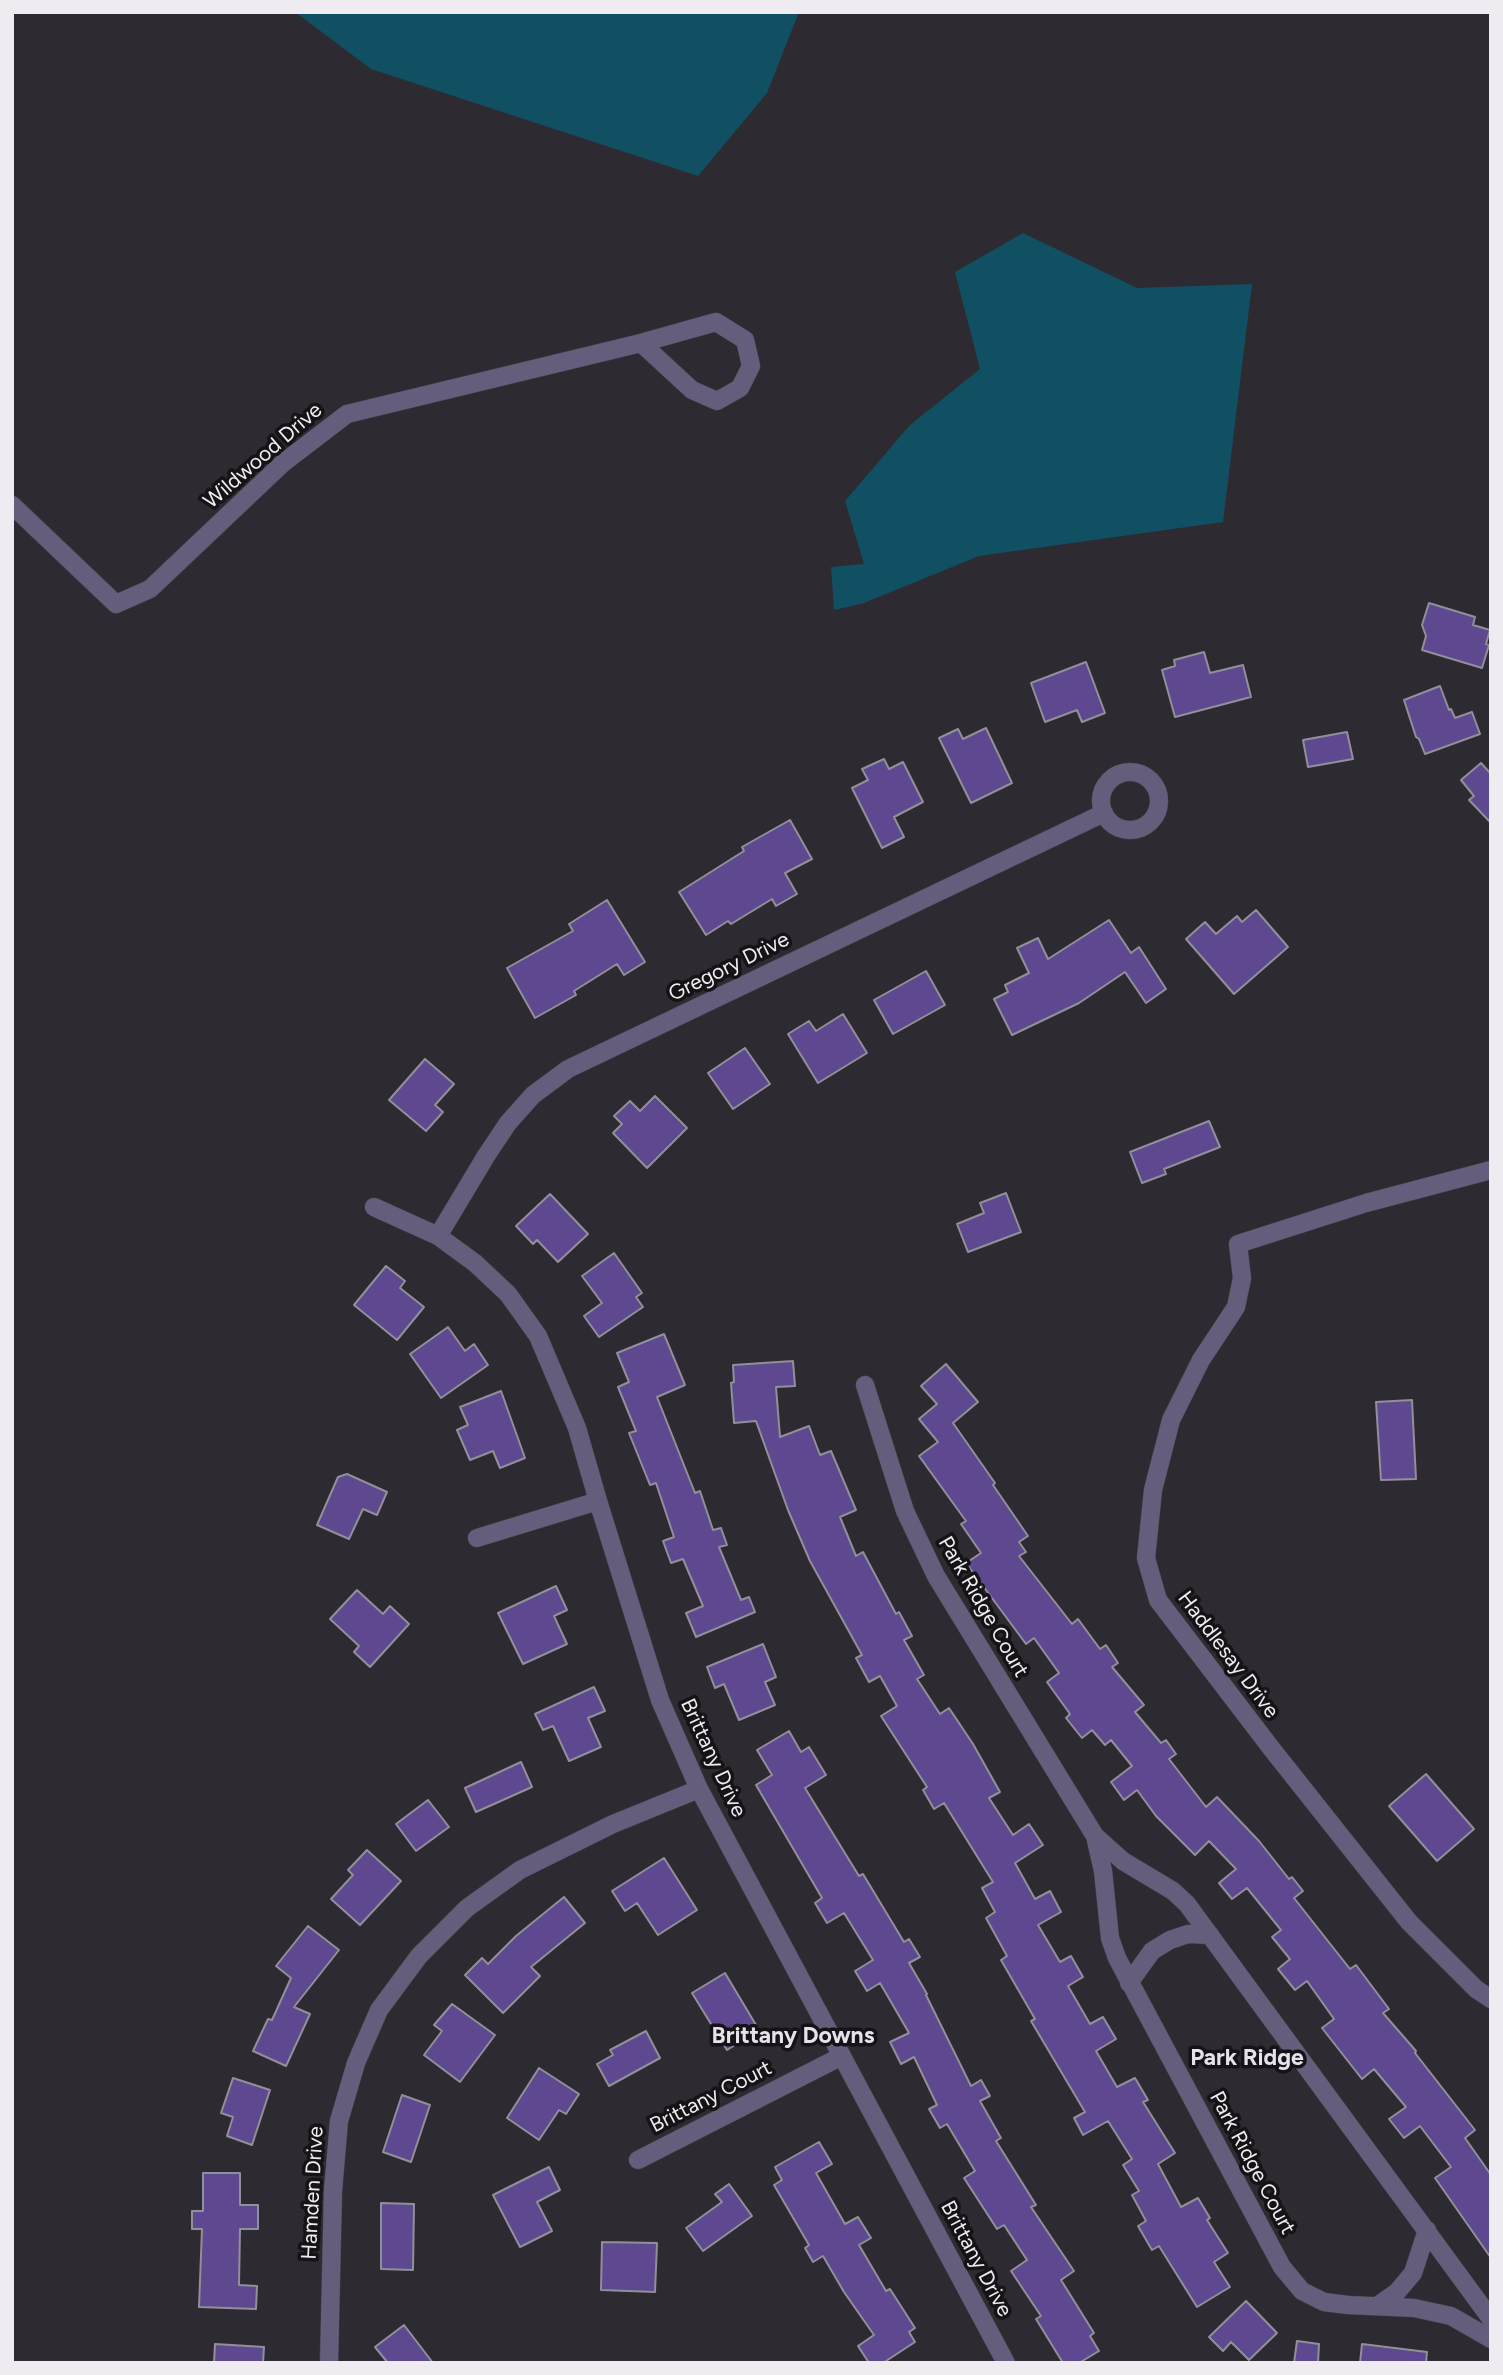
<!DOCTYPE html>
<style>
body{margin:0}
#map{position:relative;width:1503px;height:2375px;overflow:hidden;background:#2e2a31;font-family:Figtree,sans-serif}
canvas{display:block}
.frame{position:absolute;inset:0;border:14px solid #efecf1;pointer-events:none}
</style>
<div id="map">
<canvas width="1503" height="2375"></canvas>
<div class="frame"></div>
</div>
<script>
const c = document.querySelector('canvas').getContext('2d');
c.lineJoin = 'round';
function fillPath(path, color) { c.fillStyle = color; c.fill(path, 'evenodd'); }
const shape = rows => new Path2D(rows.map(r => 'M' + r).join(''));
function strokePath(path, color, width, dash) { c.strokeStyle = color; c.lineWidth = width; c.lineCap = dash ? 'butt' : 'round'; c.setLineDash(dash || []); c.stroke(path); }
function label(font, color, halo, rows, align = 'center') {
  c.font = font + ' Figtree,sans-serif'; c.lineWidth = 7; c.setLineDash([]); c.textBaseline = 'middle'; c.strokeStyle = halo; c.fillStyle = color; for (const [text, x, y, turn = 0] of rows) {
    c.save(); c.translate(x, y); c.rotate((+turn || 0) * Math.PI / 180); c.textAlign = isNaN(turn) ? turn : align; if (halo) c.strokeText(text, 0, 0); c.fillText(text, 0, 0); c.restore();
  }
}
const water = shape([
 [295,12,799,12,767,93,698,176,371,69],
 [1023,233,1137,288,1252,284,1223,522,979,556,864,603,834,610,831,567,864,564,845,501,910,425,980,369,955,272]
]);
const building = shape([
 [1429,603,1475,617,1473,625,1490,630,1486,644,1489,645,1482,668,1422,650,1426,636,1422,625,1429,603],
 [1204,652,1210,673,1243,665,1251,697,1175,717,1162,670,1175,666,1174,660,1204,652],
 [1086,662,1105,713,1082,722,1077,710,1045,722,1031,683,1086,662],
 [1440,686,1449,710,1451,709,1455,718,1472,712,1480,734,1425,754,1419,739,1416,737,1404,700,1440,686],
 [986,728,1012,783,971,803,939,738,958,729,963,739,986,728],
 [1347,732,1353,759,1308,767,1303,740,1347,732],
 [884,759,889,769,903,762,923,802,894,817,904,837,882,848,852,788,868,780,862,769,884,759],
 [1481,763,1491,774,1491,823,1469,800,1474,796,1461,780,1481,763],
 [790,820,812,859,785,873,797,894,776,906,772,899,731,924,728,921,706,935,679,892,744,851,742,847,790,820],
 [607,900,645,962,624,975,617,964,574,991,576,995,535,1018,507,968,573,931,569,924,607,900],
 [1256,910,1288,947,1234,994,1186,939,1205,922,1216,934,1237,916,1242,922,1256,910],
 [1109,920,1131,953,1139,947,1166,989,1146,1003,1125,972,1079,1003,1012,1035,994,999,1008,992,1005,985,1029,973,1017,948,1038,938,1048,959,1109,920],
 [926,971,945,1005,893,1034,874,1000,926,971],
 [843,1014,867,1053,818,1083,788,1034,809,1021,816,1031,843,1014],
 [745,1048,770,1084,733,1109,708,1073,745,1048],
 [425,1059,454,1084,435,1105,443,1112,426,1131,389,1100,425,1059],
 [655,1096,687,1128,647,1168,613,1133,622,1124,614,1116,630,1101,640,1111,655,1096],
 [1209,1121,1220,1147,1164,1169,1166,1174,1142,1183,1130,1152,1209,1121],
 [1006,1193,1021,1232,968,1252,957,1224,984,1213,980,1203,1006,1193],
 [550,1194,588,1234,558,1262,537,1240,533,1244,516,1226,550,1194],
 [614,1253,642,1293,636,1297,643,1307,599,1337,584,1316,602,1303,582,1276,614,1253],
 [386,1266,405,1281,400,1288,424,1307,397,1340,354,1305,386,1266],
 [448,1327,465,1351,474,1344,488,1365,441,1398,410,1354,448,1327],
 [664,1334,685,1385,657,1397,695,1493,700,1491,713,1530,721,1528,727,1545,719,1547,741,1600,749,1597,755,1612,696,1637,686,1613,703,1606,683,1559,671,1563,663,1541,674,1537,656,1483,650,1485,629,1433,636,1431,618,1387,629,1382,617,1353,664,1334],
 [793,1361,795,1386,776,1387,780,1437,809,1426,820,1455,831,1451,856,1510,840,1517,856,1556,863,1552,896,1614,899,1612,912,1636,904,1640,924,1675,917,1679,940,1714,949,1708,973,1744,1000,1792,989,1798,1013,1835,1029,1824,1043,1845,1015,1863,1035,1899,1050,1891,1061,1912,1038,1925,1060,1962,1071,1956,1083,1977,1068,1986,1090,2024,1103,2017,1116,2039,1096,2051,1117,2087,1135,2078,1148,2100,1143,2102,1175,2153,1158,2164,1181,2207,1198,2198,1210,2218,1207,2220,1228,2253,1214,2262,1230,2287,1197,2307,1159,2246,1152,2250,1138,2226,1146,2221,1132,2195,1139,2191,1123,2165,1132,2159,1108,2121,1083,2135,1074,2118,1085,2112,1031,2021,1035,2019,1001,1960,1007,1956,986,1918,995,1912,982,1888,993,1882,944,1803,934,1809,923,1790,927,1787,881,1716,897,1706,880,1676,869,1682,856,1658,862,1655,810,1561,788,1510,756,1421,734,1423,731,1383,734,1382,733,1365,793,1361],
 [946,1364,978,1402,953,1423,995,1483,993,1485,1028,1536,1019,1542,1026,1552,1019,1556,1072,1624,1078,1619,1100,1649,1106,1645,1118,1663,1112,1667,1144,1705,1135,1712,1161,1743,1166,1740,1176,1754,1169,1759,1206,1807,1217,1797,1259,1841,1289,1879,1292,1877,1303,1891,1294,1898,1350,1969,1356,1965,1389,2009,1383,2013,1416,2051,1415,2053,1475,2130,1465,2138,1491,2175,1491,2258,1435,2178,1451,2167,1420,2126,1404,2138,1389,2119,1406,2107,1374,2069,1362,2079,1322,2028,1334,2019,1307,1981,1295,1990,1278,1969,1290,1959,1272,1937,1281,1930,1247,1888,1232,1899,1219,1883,1236,1869,1209,1841,1195,1855,1156,1816,1137,1790,1124,1800,1111,1782,1132,1766,1111,1740,1105,1745,1092,1730,1082,1738,1066,1718,1070,1714,1047,1682,1059,1673,1034,1638,1026,1644,966,1563,981,1553,961,1524,966,1521,919,1456,938,1442,919,1419,937,1404,921,1386,946,1364],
 [501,1391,525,1458,500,1468,493,1451,470,1460,457,1430,468,1425,460,1407,501,1391],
 [1412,1400,1416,1479,1381,1480,1376,1402,1412,1400],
 [347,1474,387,1492,377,1515,363,1509,349,1539,317,1525,338,1477,347,1474],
 [556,1586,567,1610,554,1616,567,1644,523,1664,498,1613,556,1586],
 [357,1590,383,1614,390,1606,409,1624,370,1667,354,1652,359,1646,330,1619,357,1590],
 [763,1644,776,1677,765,1682,775,1705,739,1720,724,1684,715,1688,707,1667,763,1644],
 [594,1687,605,1711,588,1718,601,1747,569,1761,553,1726,543,1730,535,1714,594,1687],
 [789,1731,801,1752,809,1747,826,1775,805,1788,859,1876,863,1874,904,1942,909,1939,920,1957,909,1963,927,1994,926,1995,971,2086,981,2080,990,2096,980,2101,1001,2138,996,2141,1036,2205,1031,2207,1074,2271,1061,2280,1094,2333,1090,2336,1099,2351,1079,2363,1063,2363,1036,2319,1041,2316,1011,2271,1027,2260,1004,2225,997,2229,964,2178,975,2171,947,2124,940,2128,929,2109,937,2105,914,2057,901,2064,890,2042,909,2033,880,1983,867,1991,855,1971,873,1960,844,1913,827,1923,815,1903,822,1898,756,1785,772,1775,757,1750,789,1731],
 [521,1762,532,1787,476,1812,465,1788,521,1762],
 [1426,1774,1474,1829,1437,1861,1389,1806,1426,1774],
 [428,1800,449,1827,416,1851,396,1824,428,1800],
 [367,1850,401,1881,360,1925,331,1899,353,1875,348,1870,367,1850],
 [664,1858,697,1910,658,1935,637,1903,625,1911,612,1891,664,1858],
 [564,1897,585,1923,531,1967,540,1976,503,2013,465,1975,482,1958,488,1964,516,1936,564,1897],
 [308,1926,339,1950,294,2007,310,2014,286,2066,253,2051,268,2019,272,2020,291,1978,276,1966,308,1926],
 [725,1973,759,2030,727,2050,692,1993,725,1973],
 [452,2004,495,2035,460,2082,424,2055,442,2031,434,2025,452,2004],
 [646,2031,660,2058,609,2086,597,2064,613,2055,610,2050,646,2031],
 [539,2068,579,2094,566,2114,559,2110,539,2140,507,2118,539,2068],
 [233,2078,270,2090,252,2145,227,2136,233,2117,221,2113,233,2078],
 [402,2095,430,2105,411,2162,383,2152,402,2095],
 [819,2142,832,2164,816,2173,845,2224,858,2217,871,2238,859,2245,886,2291,890,2289,915,2328,909,2332,915,2342,883,2363,869,2363,858,2346,874,2335,844,2292,823,2256,813,2262,805,2248,809,2245,774,2185,782,2180,775,2167,819,2142],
 [549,2167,560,2190,537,2202,552,2231,520,2247,493,2195,549,2167],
 [203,2173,240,2173,240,2205,258,2205,258,2229,240,2229,239,2285,257,2286,256,2309,199,2307,202,2229,192,2229,192,2211,203,2211,203,2173],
 [729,2184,752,2216,703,2251,686,2228,722,2202,715,2194,729,2184],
 [381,2203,414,2204,413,2270,381,2269,381,2203],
 [602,2242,657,2243,655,2292,601,2290,602,2242],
 [1246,2301,1277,2333,1249,2360,1231,2342,1223,2351,1209,2337,1246,2301],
 [404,2325,433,2363,388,2363,375,2347,404,2325],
 [1297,2341,1319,2344,1318,2363,1294,2363,1297,2341],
 [215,2344,264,2347,263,2363,214,2363,215,2344],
 [1362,2344,1427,2352,1426,2363,1360,2363,1362,2344]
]);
const street = shape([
 [12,505,116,604,150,589,283,463,347,414,641,343,716,322,745,340,751,366,740,388,717,401,692,390,641,343],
 '1101 801a29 29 0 1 1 58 0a29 29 0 1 1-58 0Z',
 [1491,1170,1366,1203,1238,1244,1242,1278,1236,1307,1201,1360,1171,1420,1153,1490,1146,1558,1158,1600,1271,1748,1409,1922,1476,1989,1491,1999],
 [374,1207,438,1236,475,1263,508,1294,538,1336,577,1428,598,1501,660,1700,699,1789,1006,2363],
 [438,1236,486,1156,508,1123,533,1095,568,1069,1104,813],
 [865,1385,905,1511,936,1576,1095,1836,1123,1861,1173,1891,1187,1904,1491,2319],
 [477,1538,598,1501],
 [1095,1836,1103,1871,1110,1938,1117,1958,1282,2267,1302,2291,1324,2302,1348,2305,1414,2308,1451,2316,1491,2339],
 [1129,1983,1152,1951,1170,1940,1188,1934,1210,1935],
 [638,2160,842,2056],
 [1377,2306,1397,2292,1413,2273,1427,2230],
 [329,2363,333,2191,339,2121,356,2063,379,2010,419,1956,467,1908,520,1870,613,1824,699,1789]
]);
const streetNames = [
 ["Wildwood Drive",263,456,-41],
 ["Gregory Drive",729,967,-26],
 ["Park Ridge Court",983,1607,60],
 ["Haddlesay Drive",1228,1655,53],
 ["Brittany Drive",713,1758,65],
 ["Brittany Court",711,2097,-27],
 ["Park Ridge Court",1252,2163,62],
 ["Hamden Drive",313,2193,-87],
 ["Brittany Drive",976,2259,62]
];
const neighbourhoodNames = [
 ["Brittany Downs",793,2036],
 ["Park Ridge",1247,2058]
];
fillPath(water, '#105062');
fillPath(building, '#5e488f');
strokePath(building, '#918f99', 2);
strokePath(street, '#49454c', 19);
strokePath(street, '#665d7c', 18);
label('21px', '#efecf1', '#151316', streetNames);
label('bold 23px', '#e7e1eb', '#151316', neighbourhoodNames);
</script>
